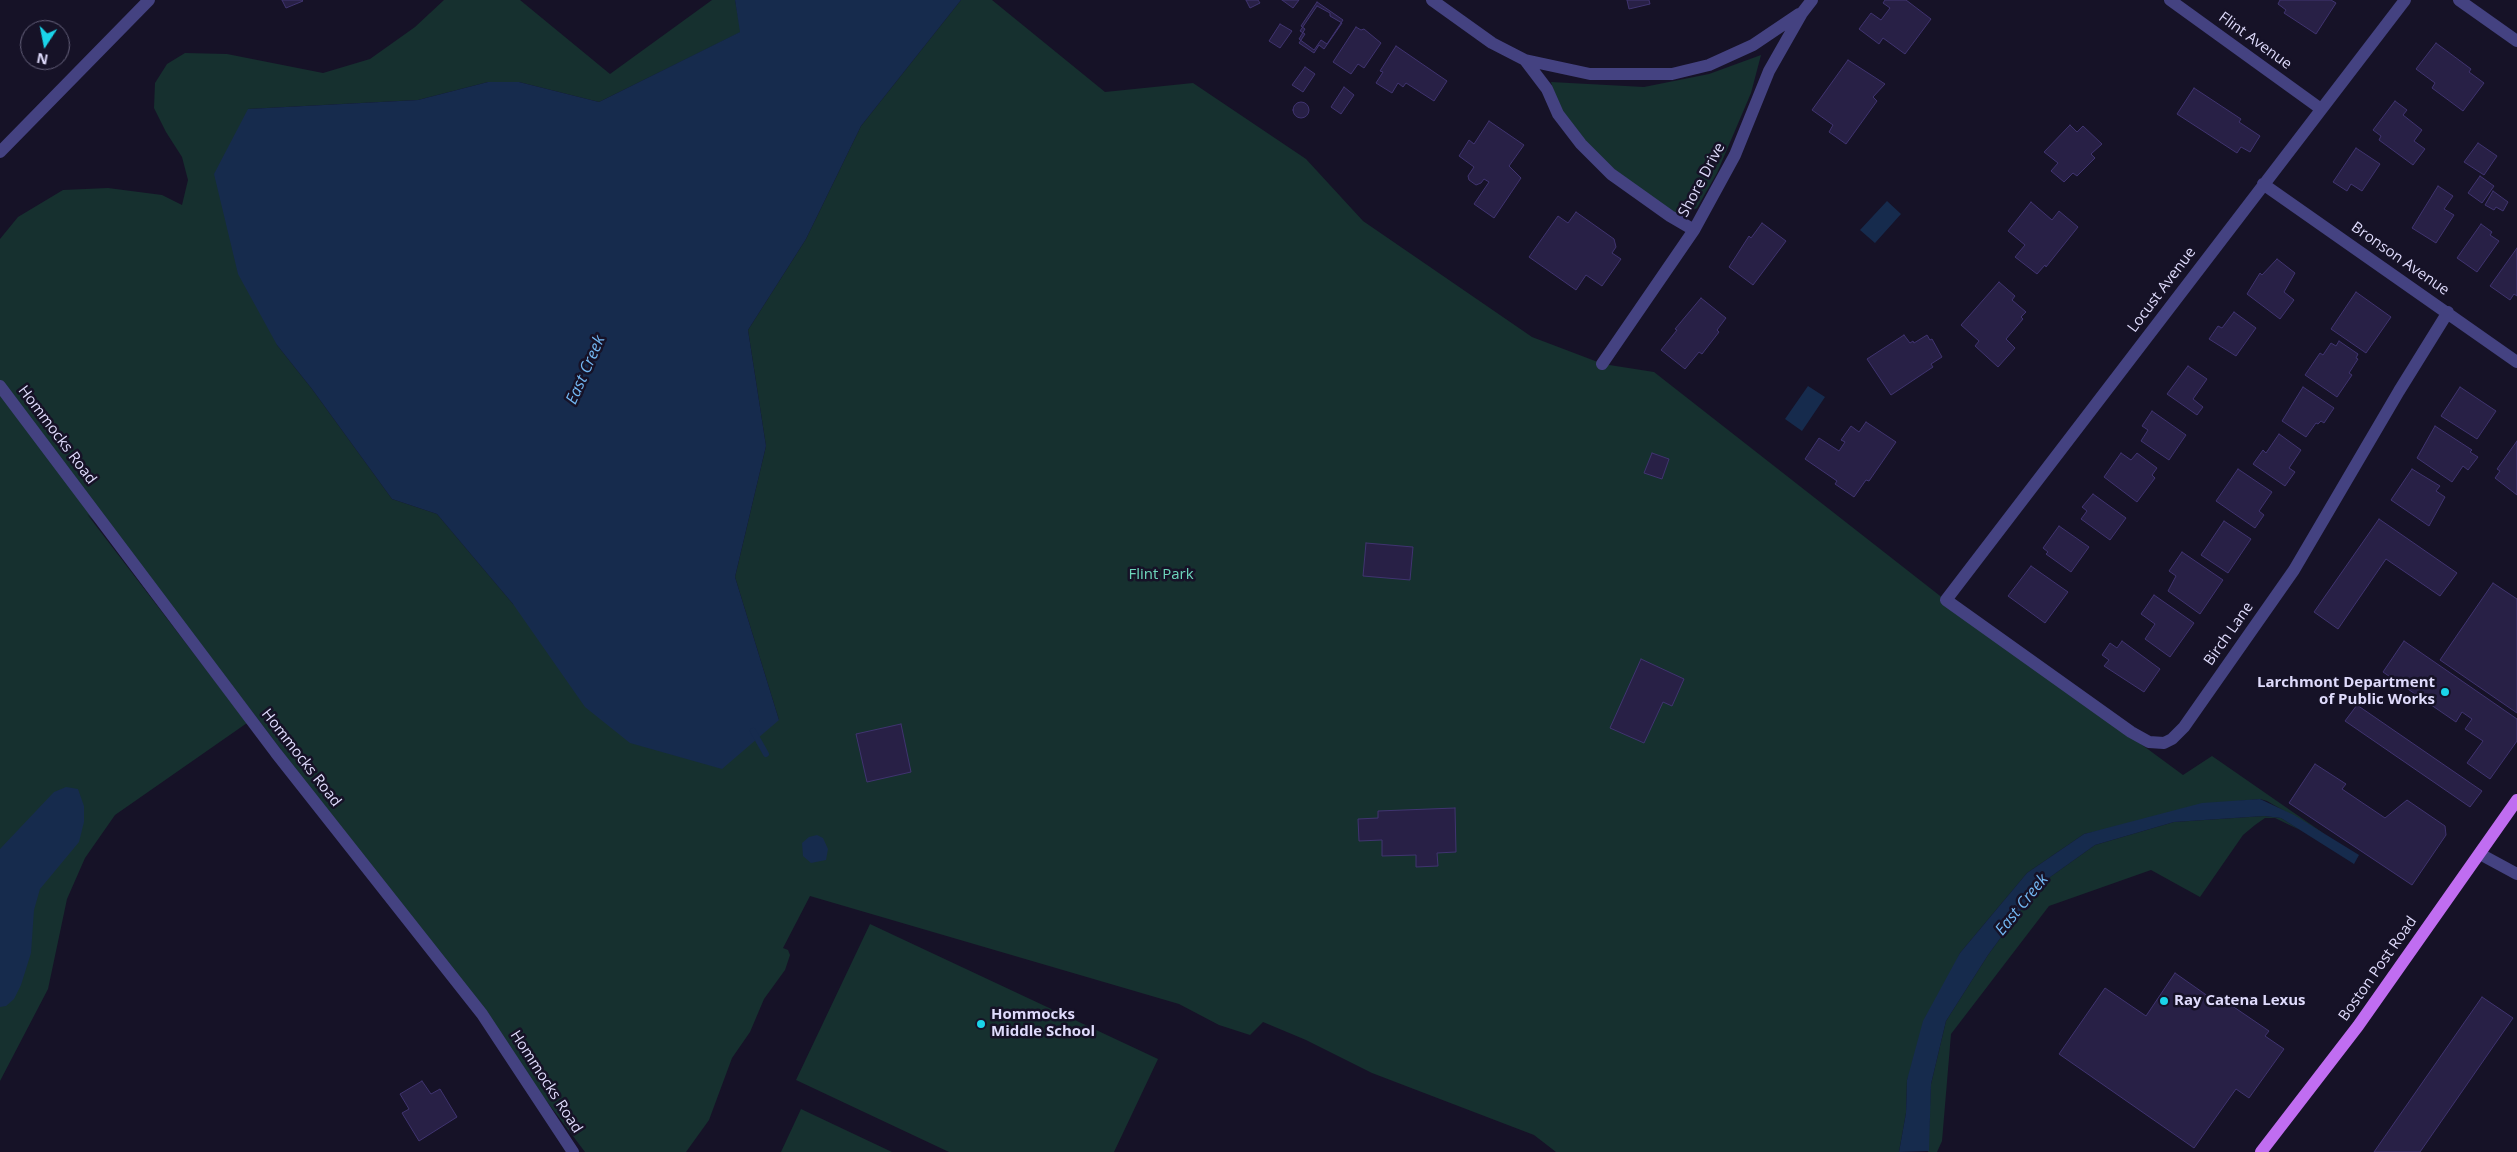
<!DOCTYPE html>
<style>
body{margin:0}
#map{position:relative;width:2517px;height:1152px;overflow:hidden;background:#161227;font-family:"Open Sans",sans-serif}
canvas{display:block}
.north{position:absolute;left:20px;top:20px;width:50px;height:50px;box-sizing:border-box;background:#161227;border:1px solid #66627c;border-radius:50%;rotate:191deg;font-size:14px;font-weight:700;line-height:20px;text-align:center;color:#dfdbfc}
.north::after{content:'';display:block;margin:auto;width:18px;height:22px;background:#1ad4e9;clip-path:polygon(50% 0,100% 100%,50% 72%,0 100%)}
</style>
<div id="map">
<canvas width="2517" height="1152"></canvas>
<div class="north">N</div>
</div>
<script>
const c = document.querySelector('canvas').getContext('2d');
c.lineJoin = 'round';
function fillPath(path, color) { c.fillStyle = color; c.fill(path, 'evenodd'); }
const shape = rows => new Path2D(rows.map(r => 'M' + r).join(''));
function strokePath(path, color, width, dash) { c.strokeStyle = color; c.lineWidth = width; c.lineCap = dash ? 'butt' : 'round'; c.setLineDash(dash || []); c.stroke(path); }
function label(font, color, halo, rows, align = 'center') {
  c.font = font + ' "Open Sans",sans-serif'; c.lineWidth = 5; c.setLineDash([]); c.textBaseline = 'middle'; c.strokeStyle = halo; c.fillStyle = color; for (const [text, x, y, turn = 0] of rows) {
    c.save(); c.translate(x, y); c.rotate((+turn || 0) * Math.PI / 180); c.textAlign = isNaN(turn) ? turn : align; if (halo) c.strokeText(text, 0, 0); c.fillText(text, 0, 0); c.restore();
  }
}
const green = shape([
 [444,0,520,0,610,74,712,0,735,0,741,32,599,102,519,82,488,82,418,100,248,109,277,345,312,389,392,499,437,514,513,604,779,720,735,577,766,446,748,330,806,239,861,126,961,0,992,0,1105,92,1193,83,1306,159,1363,221,1532,337,1603,364,1654,372,1944,599,2183,775,2212,756,2326,835,2267,801,2260,799,2239,801,2084,834,2027,873,1960,953,1907,1080,1906,1113,1899,1152,1556,1152,1534,1135,1372,1073,1306,1040,1263,1022,1250,1035,1219,1025,1179,1004,810,896,783,948,788,950,790,955,785,970,764,999,750,1032,732,1058,709,1120,686,1152,585,1152,257,718,134,560,87,514,247,723,115,815,85,858,67,899,48,989,0,1081,0,239,18,217,63,190,108,188,162,195,182,205,188,180,182,157,166,132,154,108,155,83,167,64,185,53,227,54,323,73,370,59,415,27],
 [1761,55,1751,93,1717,173,1697,208,1682,216,1673,213,1599,158,1561,113,1551,82,1644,87,1709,74],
 [2264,816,2281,818,2300,830,2275,818,2265,818,2255,825,2243,835,2200,897,2151,870,2049,906,1951,1034,1942,1141,1937,1152,1928,1152,1931,1084,1946,1021,1988,955,2039,885,2095,845,2174,822],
 [870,924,1158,1059,1114,1152,949,1152,796,1080],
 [801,1109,892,1152,781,1152]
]);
const water = shape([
 [735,0,961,0,861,126,806,239,748,330,766,446,735,577,779,720,722,769,630,743,585,707,513,604,437,514,392,499,312,389,277,345,238,274,214,174,248,109,418,100,488,82,519,82,599,102,740,32],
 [1887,201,1901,214,1875,243,1860,230],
 [1808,386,1825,397,1802,431,1785,419],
 [66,787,78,789,84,806,84,822,79,842,40,889,34,910,31,953,21,985,14,999,6,1006,0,1007,0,849,54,792],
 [2260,799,2294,815,2359,855,2354,864,2281,818,2264,816,2174,822,2095,845,2039,885,1988,955,1946,1021,1931,1084,1929,1151,1899,1152,1906,1113,1907,1080,1923,1021,1960,953,2027,873,2084,834,2202,803],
 [817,835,823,838,828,849,826,860,811,863,803,856,802,843,809,837]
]);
const stream = shape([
 [753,731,766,754]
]);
const building = shape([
 [282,0,302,0,303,1,286,8,282,0],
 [1246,0,1258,0,1260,3,1250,8,1246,0],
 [1282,0,1299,0,1293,8,1282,0],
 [1627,0,1649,0,1650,4,1629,9,1627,0],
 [1885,0,1906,0,1931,19,1905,54,1883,38,1879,44,1859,29,1871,13,1881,20,1890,8,1883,3,1885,0],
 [2280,0,2331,0,2336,3,2316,34,2284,13,2286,10,2278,4,2280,0],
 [1317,2,1343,20,1327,44,1321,40,1314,50,1299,39,1305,29,1301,26,1317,2],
 [1317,6,1330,13,1330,16,1342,23,1324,49,1319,45,1314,53,1299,43,1305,34,1300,31,1317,6],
 [1280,24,1292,31,1280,48,1269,41,1280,24],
 [1356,27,1361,30,1364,29,1381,43,1364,68,1358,64,1351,74,1333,62,1356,27],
 [2436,43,2471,69,2469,72,2484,83,2463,111,2432,88,2435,83,2416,69,2436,43],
 [1396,46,1447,81,1434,101,1406,83,1403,87,1398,83,1392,93,1376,83,1383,72,1380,71,1396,46],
 [1848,60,1885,84,1873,97,1877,101,1846,144,1829,132,1833,125,1812,110,1848,60],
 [1305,67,1315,74,1303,92,1292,85,1305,67],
 [1344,87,1354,95,1341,114,1331,107,1344,87],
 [2194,88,2241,119,2239,122,2260,136,2250,152,2241,147,2237,153,2177,114,2194,88],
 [2395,101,2407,110,2403,115,2422,130,2414,141,2425,149,2413,165,2379,140,2381,136,2373,130,2395,101],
 '1293 110a8 8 0 1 1 16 0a8 8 0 1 1-16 0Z',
 [1489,121,1524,145,1509,166,1521,178,1494,218,1474,204,1489,182,1484,179,1481,183,1476,185,1469,180,1468,176,1474,167,1459,156,1469,140,1474,144,1489,121],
 [2070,125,2077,132,2083,126,2102,144,2091,154,2095,158,2077,176,2073,173,2064,182,2051,171,2058,163,2044,152,2070,125],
 [2478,143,2497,156,2484,175,2464,162,2478,143],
 [2356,148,2380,164,2362,191,2351,184,2347,191,2333,182,2356,148],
 [2480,176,2494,186,2482,203,2468,193,2480,176],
 [2438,186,2453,196,2444,209,2454,215,2436,243,2412,228,2438,186],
 [2493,191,2508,202,2503,211,2496,207,2494,210,2485,205,2493,191],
 [2031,202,2052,220,2059,211,2078,227,2046,267,2045,265,2037,274,2015,257,2025,245,2008,231,2031,202],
 [1576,212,1614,239,1616,247,1612,253,1621,259,1602,286,1586,275,1576,290,1529,257,1558,216,1568,223,1576,212],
 [1762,223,1786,241,1753,285,1729,267,1749,236,1751,238,1762,223],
 [2481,224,2492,232,2490,235,2499,241,2477,272,2457,258,2481,224],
 [2517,248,2517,296,2514,294,2510,300,2490,286,2517,248],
 [2277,259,2295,273,2284,292,2294,300,2280,319,2247,294,2260,273,2262,275,2277,259],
 [1999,282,2015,296,2012,300,2026,312,2021,317,2023,319,2006,339,2015,348,1998,367,1975,346,1979,341,1961,325,1999,282],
 [2356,292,2391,317,2366,353,2331,329,2356,292],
 [1701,298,1726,318,1717,330,1719,332,1702,354,1699,352,1685,369,1661,350,1677,330,1675,329,1701,298],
 [2234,312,2256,328,2236,356,2209,339,2218,326,2222,328,2234,312],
 [1904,335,1910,343,1913,341,1914,343,1927,335,1930,340,1932,339,1942,357,1931,364,1933,367,1891,395,1867,359,1904,335],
 [2339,341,2358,354,2356,358,2358,359,2349,373,2352,375,2337,397,2305,375,2320,353,2323,355,2331,343,2336,346,2339,341],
 [2188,366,2207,379,2193,399,2203,407,2197,415,2167,394,2188,366],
 [2303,387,2334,408,2324,423,2321,421,2318,424,2316,423,2306,437,2282,421,2303,387],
 [2460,387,2496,411,2477,439,2441,416,2460,387],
 [2152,411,2186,435,2169,460,2141,441,2148,430,2142,426,2152,411],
 [1866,422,1896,442,1869,481,1866,480,1854,497,1835,484,1837,481,1805,459,1819,438,1839,451,1845,442,1841,440,1851,426,1859,432,1866,422],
 [2435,426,2472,450,2470,452,2478,457,2468,470,2463,466,2452,482,2417,458,2435,426],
 [2279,434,2301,450,2289,468,2295,472,2285,486,2253,464,2263,450,2266,453,2279,434],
 [2517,441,2517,495,2495,478,2500,471,2497,469,2517,441],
 [1652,453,1669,459,1662,479,1644,473,1652,453],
 [2121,453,2131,460,2137,453,2157,468,2152,475,2155,478,2137,502,2104,477,2121,453],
 [2238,469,2272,492,2259,511,2264,515,2255,528,2216,501,2238,469],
 [2412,469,2440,486,2436,491,2445,497,2429,526,2391,500,2412,469],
 [2093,494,2126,518,2110,540,2081,519,2087,511,2082,507,2093,494],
 [2379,519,2457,573,2440,596,2386,559,2338,629,2314,612,2379,519],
 [2224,521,2251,539,2228,573,2201,555,2224,521],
 [2059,526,2089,547,2071,572,2046,554,2048,552,2043,548,2059,526],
 [1366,543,1413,547,1410,580,1363,576,1366,543],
 [2182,552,2223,580,2200,614,2168,591,2176,576,2169,571,2182,552],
 [2031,566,2068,592,2045,623,2008,596,2031,566],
 [2493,583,2517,599,2517,713,2440,660,2493,583],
 [2154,595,2194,623,2170,657,2145,639,2155,624,2141,614,2154,595],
 [2122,641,2160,669,2144,692,2104,666,2109,660,2102,655,2110,643,2117,648,2122,641],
 [2404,641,2517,719,2517,741,2490,779,2467,763,2483,741,2465,729,2472,719,2462,712,2456,722,2383,672,2404,641],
 [1641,659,1684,679,1672,706,1663,702,1644,743,1610,728,1641,659],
 [2357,705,2482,791,2470,807,2345,721,2357,705],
 [901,724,911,772,867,782,856,734,901,724],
 [2315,764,2346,784,2342,789,2385,818,2407,800,2445,826,2446,835,2412,885,2289,803,2315,764],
 [1455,808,1456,852,1437,853,1438,866,1416,867,1416,855,1382,856,1382,840,1359,841,1358,819,1378,818,1378,811,1455,808],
 [2175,973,2222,1006,2225,1001,2269,1031,2265,1036,2284,1049,2249,1098,2236,1089,2194,1148,2059,1054,2105,988,2146,1016,2175,973],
 [2482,997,2513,1018,2420,1152,2374,1152,2482,997],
 [422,1081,431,1094,440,1089,457,1117,419,1141,402,1113,409,1109,400,1094,422,1081]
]);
const minor = shape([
 [1432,0,1492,43,1525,60,1590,74,1672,74,1709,65,1753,45,1799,14],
 [2170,0,2321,109],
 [2405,0,1946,600,2131,732,2149,742,2164,743,2172,739,2184,727,2294,570,2399,391,2448,312],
 [2459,0,2517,41],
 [1525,60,1547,89,1558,114,1581,144,1611,174,1670,216,1694,230],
 [0,152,149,0],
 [2263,184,2517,362],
 [1602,364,1694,230,1735,155,1769,71,1802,13,1812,0],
 [0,386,276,753,482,1014,573,1152],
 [2480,854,2517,874]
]);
const major = shape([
 [2261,1152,2358,1026,2517,800]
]);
const markers = [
 [2445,692,5,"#1ad4e9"],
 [2164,1001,5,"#1ad4e9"],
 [981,1024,5,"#1ad4e9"]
];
const streetNames = [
 ["Flint Avenue",2255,41,36],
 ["Shore Drive",1702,180,-62],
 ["Bronson Avenue",2400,259,35],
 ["Locust Avenue",2162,290,-53],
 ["Hommocks Road",57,435,53],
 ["Birch Lane",2229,634,-55],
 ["Hommocks Road",301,758,52],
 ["Boston Post Road",2378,969,-55],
 ["Hommocks Road",546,1082,57]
];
const parkNames = [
 ["Flint Park",1161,575]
];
const poiNames = [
 ["Larchmont Department",2435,683,"right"],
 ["of Public Works",2435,700,"right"],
 ["Ray Catena Lexus",2174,1001],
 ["Hommocks",991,1015],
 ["Middle School",991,1032]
];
const waterNames = [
 ["East Creek",586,370,-66],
 ["East Creek",2022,905,-51]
];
fillPath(green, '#16302f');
fillPath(water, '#162b4d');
strokePath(stream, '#162b4d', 6);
fillPath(building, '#282046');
strokePath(building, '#403470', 1);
strokePath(minor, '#444281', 12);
strokePath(major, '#c06df1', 12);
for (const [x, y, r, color] of markers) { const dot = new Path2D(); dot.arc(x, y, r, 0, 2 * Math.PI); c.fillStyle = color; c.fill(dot); strokePath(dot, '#161227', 2); }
label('15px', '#dfdbfc', '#161227', streetNames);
label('15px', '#6dd6bc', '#161227', parkNames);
label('bold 15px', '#dfdbfc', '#161227', poiNames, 'left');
label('italic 16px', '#73b7f2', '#161227', waterNames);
</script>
